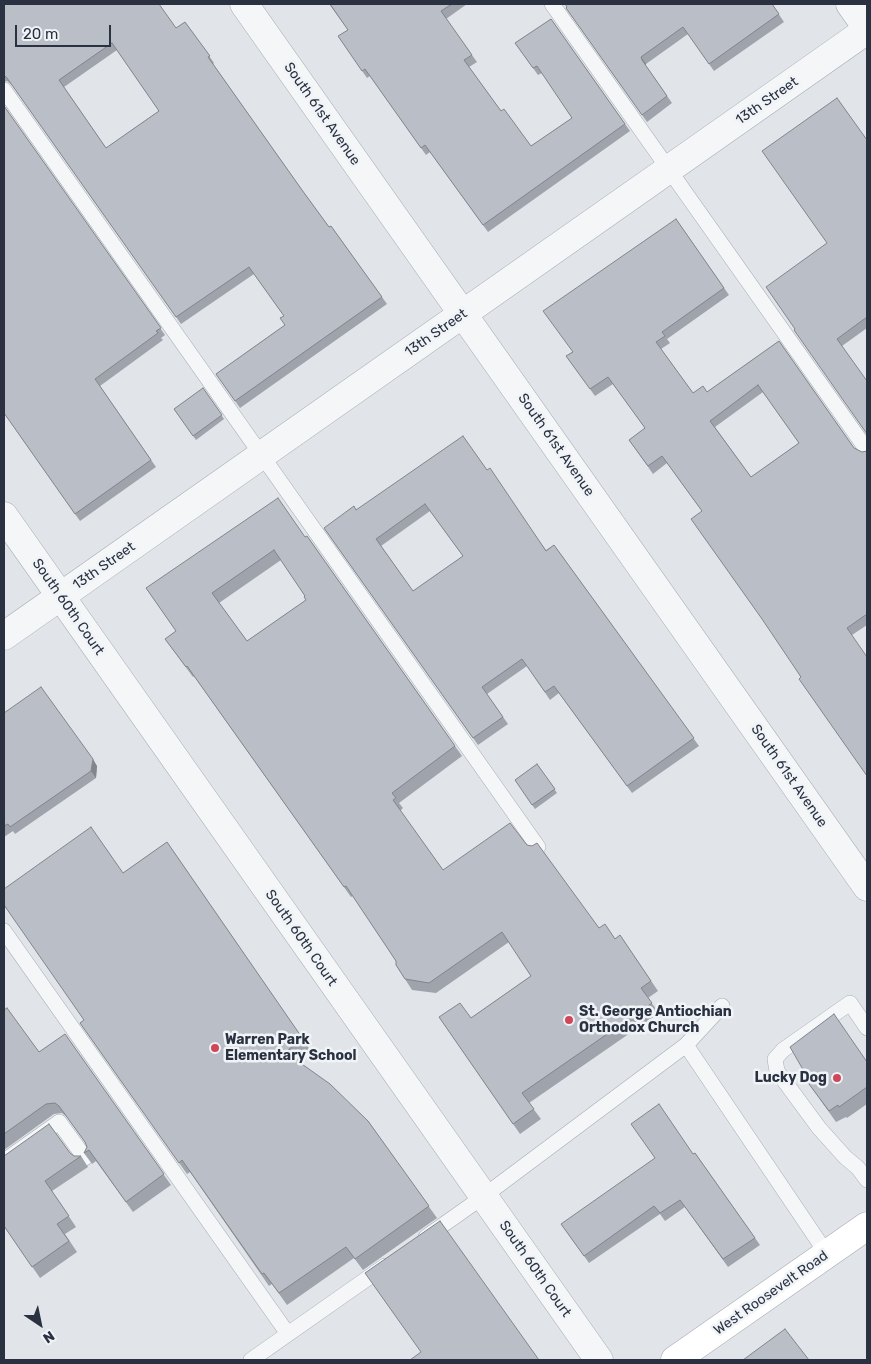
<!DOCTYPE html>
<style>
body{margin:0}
#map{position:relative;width:871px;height:1364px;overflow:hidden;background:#e1e5ea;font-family:Rubik,sans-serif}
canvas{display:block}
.frame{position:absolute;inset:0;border:5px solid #2a3242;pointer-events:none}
.north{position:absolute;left:15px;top:1299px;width:50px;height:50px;-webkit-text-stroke:4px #f1f4f7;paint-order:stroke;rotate:146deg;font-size:14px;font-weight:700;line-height:20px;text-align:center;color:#2a3242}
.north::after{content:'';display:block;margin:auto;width:18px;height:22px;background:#2a3242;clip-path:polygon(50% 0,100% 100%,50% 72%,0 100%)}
.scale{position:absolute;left:15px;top:25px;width:96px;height:22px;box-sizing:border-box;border:2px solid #2a3242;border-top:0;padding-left:6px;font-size:15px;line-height:18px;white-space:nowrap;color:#2a3242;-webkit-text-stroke:4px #f1f4f7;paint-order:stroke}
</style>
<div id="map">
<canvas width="871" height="1364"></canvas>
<div class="frame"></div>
<div class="north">N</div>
<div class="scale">20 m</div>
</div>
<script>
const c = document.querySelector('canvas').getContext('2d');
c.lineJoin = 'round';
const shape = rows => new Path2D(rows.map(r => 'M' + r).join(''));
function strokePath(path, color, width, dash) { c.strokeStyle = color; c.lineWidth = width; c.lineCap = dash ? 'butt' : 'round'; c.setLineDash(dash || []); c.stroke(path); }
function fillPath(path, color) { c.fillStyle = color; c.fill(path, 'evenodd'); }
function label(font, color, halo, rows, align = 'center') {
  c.font = font + ' Rubik,sans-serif'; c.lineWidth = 5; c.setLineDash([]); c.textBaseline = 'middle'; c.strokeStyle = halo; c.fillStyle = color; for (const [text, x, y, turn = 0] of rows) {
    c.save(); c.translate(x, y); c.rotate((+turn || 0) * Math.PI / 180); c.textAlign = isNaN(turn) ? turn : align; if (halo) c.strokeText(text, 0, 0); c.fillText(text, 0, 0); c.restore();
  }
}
const service = shape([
 [552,4,867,450],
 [4,90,538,847],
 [4,931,288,1334],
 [867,1028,850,1003,783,1050,775,1059,777,1071,819,1128,845,1157,858,1168,867,1180],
 [686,1045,827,1254],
 [4,1161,59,1122,85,1158],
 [426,1237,484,1196,686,1045,722,1006],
 [251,1360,385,1266]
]);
const minor = shape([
 [244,4,867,887],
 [850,4,867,28],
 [4,516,599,1360],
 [4,636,867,30]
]);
const secondary = shape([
 [675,1360,867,1226]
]);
const wall = shape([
 [4,4,176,28,185,22,214,63,213,64,302,190,329,227,331,226,387,304,240,408,216,374,285,325,284,316,254,274,181,324,12,85,7,81,4,82],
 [117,50,159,111,106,148,64,87],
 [329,4,467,4,446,19,477,62,469,67,501,111,531,146,572,118,542,73,538,75,515,43,551,19,630,131,488,232,430,152,426,155,370,76,367,78,338,36,348,30],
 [772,4,784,22,714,71,688,34,646,64,646,67,672,103,647,122,566,8,567,7],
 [4,106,165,335,161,338,163,340,100,386,156,467,80,521,4,413],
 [867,140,867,328,842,346,795,329,827,243],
 [676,219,729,295,667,339,670,343,661,349,693,393,707,392,779,341,854,448,862,452,867,451,867,625,852,635,801,677,702,511,667,463,653,474,629,440,645,428,613,384,595,396,566,356,572,352],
 [763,392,799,443,751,477,715,427],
 [203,388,224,419,196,440,174,409],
 [487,470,546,550,554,545,699,746,632,793,559,693,550,700,527,666,487,694,508,724,478,745,324,528,356,510],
 [430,511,463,556,413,591,381,546],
 [307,536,462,756,399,803,403,808,400,811,443,870,527,845,599,928,615,939,620,935,658,991,648,998,659,1013,529,1103,541,1119,520,1134,439,1017,471,1018,531,976,509,942,436,993,412,990,396,965,396,961,353,896,351,897,194,676,193,677,165,639,176,631,146,588,305,537],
 [281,560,305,596,306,600,247,641,219,603],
 [4,713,97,766,96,778,15,834,13,831,4,837],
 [537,764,557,793,535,809,515,780],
 [167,842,311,1051,297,1061,368,1121,437,1218,363,1270,354,1258,287,1305,272,1284,269,1286,190,1172,187,1174,80,1023,84,1020,123,873],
 [4,1010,39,1052,65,1034,171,1185,133,1212,96,1161,92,1164,84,1153,87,1147,85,1142,67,1117,62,1113,54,1114,4,1150],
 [867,1062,867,1104,847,1118,846,1117,836,1122,809,1084],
 [70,1153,74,1156,81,1156,88,1167,52,1191,76,1227,65,1234,77,1252,40,1278,4,1226,4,1156],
 [695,1153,760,1245,728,1267,685,1207,665,1221,660,1214,589,1263,561,1224]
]);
const shadedWall = shape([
 [641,57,646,64,646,67,672,103,642,60],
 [93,759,97,766,96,778,91,771]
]);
const building = shape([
 [4,4,159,4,176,28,185,22,210,56,208,57,302,190,329,227,331,226,382,297,235,401,216,374,285,325,280,318,284,316,249,267,176,317,7,78,4,75,4,4],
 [112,43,159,111,106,148,59,80,112,43],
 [330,4,452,4,441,11,472,55,464,60,501,111,504,109,531,146,572,118,537,66,533,68,515,43,551,19,625,124,483,225,425,145,421,148,365,69,362,71,338,36,348,30,330,4],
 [565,4,772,4,779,14,709,64,683,27,641,57,642,60,667,96,642,115,566,8,567,7,565,4],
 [837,98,867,140,867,317,837,339,867,381,867,434,794,330,795,329,766,287,827,243,762,151,837,98],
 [4,106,161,328,156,331,158,333,95,379,151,460,75,514,4,413,4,106],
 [676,219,724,288,662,332,665,336,656,342,693,393,703,386,707,392,779,341,854,448,862,452,867,451,867,614,847,628,867,657,867,776,799,679,801,677,762,619,691,519,702,511,662,456,648,466,629,440,645,428,608,377,590,389,566,356,573,352,543,311,676,219],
 [758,385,799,443,751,477,710,421,758,385],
 [203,388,222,415,193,436,174,409,203,388],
 [463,436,487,470,490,468,546,551,554,545,694,738,627,786,554,686,545,692,522,659,482,687,503,717,473,738,324,528,354,506,356,510,463,436],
 [425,504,463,556,413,591,376,539,425,504],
 [278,498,305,537,307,536,455,746,392,793,396,798,393,800,443,870,510,823,527,845,532,846,537,843,599,928,605,924,615,939,620,935,651,981,641,988,652,1003,522,1093,534,1109,513,1124,439,1017,460,1003,471,1018,531,976,502,932,429,983,405,979,396,965,396,961,346,886,344,887,187,666,186,667,165,639,176,631,146,588,278,498],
 [274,550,305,596,304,597,306,600,247,641,212,593,274,550],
 [41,687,93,759,91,771,10,827,8,824,4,826,4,713,41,687],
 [537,764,555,789,532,805,515,780,537,764],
 [91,827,123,873,167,842,303,1039,285,1052,330,1084,368,1121,429,1206,355,1259,346,1247,279,1293,264,1273,262,1274,182,1160,179,1163,80,1023,84,1020,4,905,4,889,91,827],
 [7,1008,39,1052,65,1034,164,1174,126,1202,89,1150,84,1153,87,1147,85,1142,59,1106,55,1103,46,1104,4,1134,4,1010,7,1008],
 [834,1014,867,1062,867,1087,839,1107,838,1105,829,1111,809,1084,809,1080,790,1047,834,1014],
 [659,1104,693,1154,695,1153,755,1238,723,1259,680,1200,660,1213,654,1206,584,1256,561,1224,655,1158,631,1124,659,1104],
 [49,1124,70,1153,74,1156,81,1156,45,1181,69,1216,57,1224,69,1241,32,1267,4,1226,4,1156,49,1124],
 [440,1221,539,1360,410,1360,421,1352,365,1273,440,1221],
 [785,1329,809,1360,743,1360,785,1329]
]);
const markers = [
 [569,1020,5,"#cf4759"],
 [215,1048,5,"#cf4759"],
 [837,1078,5,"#cf4759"]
];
const streetNames = [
 ["13th Street",767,101,-35],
 ["South 61st Avenue",322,114,55],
 ["13th Street",436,333,-35],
 ["South 61st Avenue",556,445,55],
 ["13th Street",104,566,-35],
 ["South 60th Court",68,607,55],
 ["South 61st Avenue",789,776,55],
 ["South 60th Court",301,938,55],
 ["South 60th Court",535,1269,55],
 ["West Roosevelt Road",771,1293,-35]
];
const poiNames = [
 ["St. George Antiochian",579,1012],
 ["Orthodox Church",579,1028],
 ["Warren Park",225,1040],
 ["Elementary School",225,1056],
 ["Lucky Dog",827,1078,"right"]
];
strokePath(service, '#a6acb4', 16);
strokePath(minor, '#a6acb4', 29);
strokePath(secondary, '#a6acb4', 29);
strokePath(service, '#f4f6f8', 15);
strokePath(minor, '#f4f6f8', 28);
strokePath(secondary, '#fff', 28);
fillPath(wall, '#9fa3ab');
fillPath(shadedWall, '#82858b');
fillPath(building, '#b9bec7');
strokePath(building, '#82858b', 1);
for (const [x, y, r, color] of markers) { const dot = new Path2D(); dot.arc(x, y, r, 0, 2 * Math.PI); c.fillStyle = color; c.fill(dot); strokePath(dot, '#f1f4f7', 2); }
label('14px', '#2a3242', '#f1f4f7', streetNames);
label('bold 14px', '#2a3242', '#f1f4f7', poiNames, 'left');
</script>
